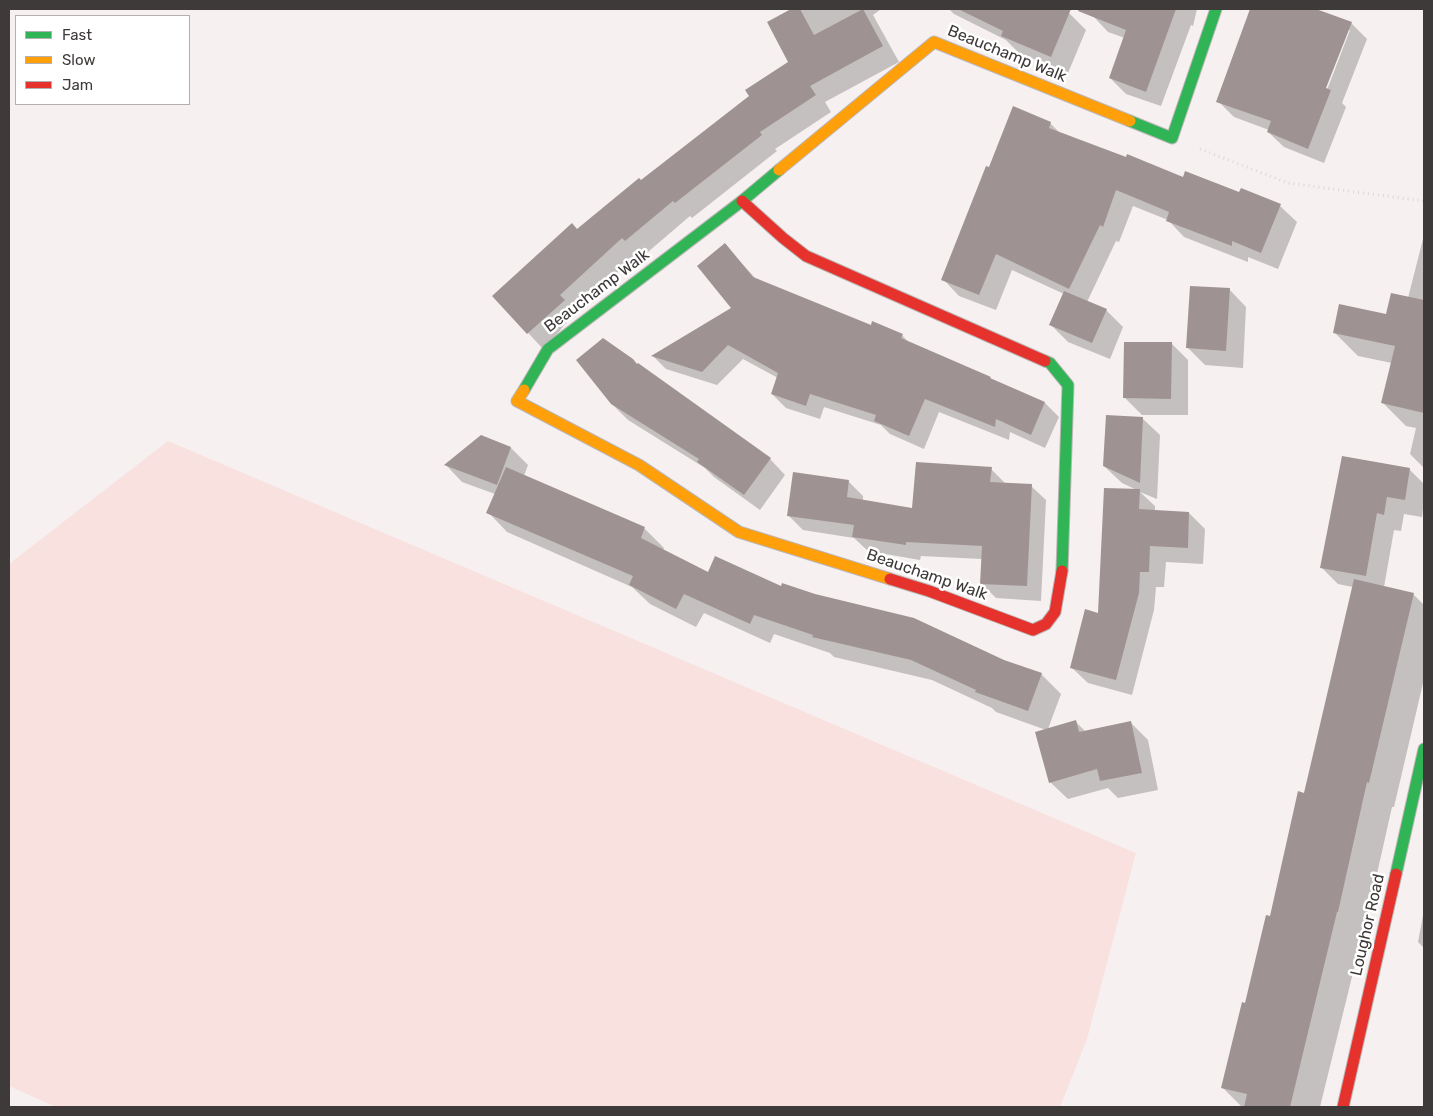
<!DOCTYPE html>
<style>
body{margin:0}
#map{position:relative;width:1433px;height:1116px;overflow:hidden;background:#f6f0f0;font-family:Rubik,sans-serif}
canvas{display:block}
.frame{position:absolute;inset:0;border:10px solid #3e3a39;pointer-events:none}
.legend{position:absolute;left:15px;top:15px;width:175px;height:90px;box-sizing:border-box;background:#fff;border:1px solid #b2b0b0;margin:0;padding:6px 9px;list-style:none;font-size:15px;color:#3e3a39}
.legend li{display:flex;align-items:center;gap:10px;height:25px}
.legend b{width:25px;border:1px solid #b2b0b0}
</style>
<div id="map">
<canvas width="1433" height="1116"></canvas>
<div class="frame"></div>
<ul class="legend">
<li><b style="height:6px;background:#30b455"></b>Fast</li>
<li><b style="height:6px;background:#ff9f0a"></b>Slow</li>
<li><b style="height:6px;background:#e5322d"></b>Jam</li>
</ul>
</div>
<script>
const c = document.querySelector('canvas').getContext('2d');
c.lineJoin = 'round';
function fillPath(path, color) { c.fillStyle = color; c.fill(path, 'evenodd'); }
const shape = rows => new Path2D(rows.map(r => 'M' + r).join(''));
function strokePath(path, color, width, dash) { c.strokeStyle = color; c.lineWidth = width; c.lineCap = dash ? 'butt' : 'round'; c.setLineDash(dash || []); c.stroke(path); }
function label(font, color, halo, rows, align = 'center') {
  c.font = font + ' Rubik,sans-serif'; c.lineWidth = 5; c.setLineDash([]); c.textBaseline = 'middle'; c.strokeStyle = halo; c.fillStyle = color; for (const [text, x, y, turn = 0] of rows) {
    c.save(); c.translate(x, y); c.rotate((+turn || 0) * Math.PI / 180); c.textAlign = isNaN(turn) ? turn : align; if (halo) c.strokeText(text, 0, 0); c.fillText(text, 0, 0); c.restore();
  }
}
const green = shape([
 [168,441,1136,853,1087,1039,1060,1107,56,1107,9,1086,9,564]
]);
const shadow = shape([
 [794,9,881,9,873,15,899,62,825,102,831,112,775,149,777,151,692,218,690,216,642,257,639,253,575,312,544,350,494,296,751,96,790,62,768,22],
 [949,9,1060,9,1069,13,1086,30,1068,73,1019,53,1006,40,954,14],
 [1095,9,1197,9,1193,26,1191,25,1161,106,1126,94,1110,78,1125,38,1108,32,1093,16],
 [1251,9,1313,9,1351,23,1367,39,1342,103,1346,107,1324,163,1284,147,1268,132,1269,130,1234,117,1218,101],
 [1347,30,1350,30,1325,95,1323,94],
 [1050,123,1061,134,1184,178,1280,206,1297,222,1278,269,1248,257,1248,262,1184,237,1168,220,1133,206,1119,242,1116,241,1087,302,1106,310,1123,327,1110,359,1068,342,1051,325,1064,294,1012,270,996,310,959,296,943,279,989,169],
 [1424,235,1424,468,1410,454,1416,428,1406,426,1382,402,1392,363,1358,356,1335,333,1387,315,1408,298],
 [725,245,757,280,872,326,902,335,910,344,1045,403,1059,417,1045,448,1010,432,1009,440,939,412,924,449,890,434,881,425,824,407,820,419,786,408,772,394,778,378,743,359,717,385,666,369,653,356,733,308],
 [1229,289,1246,307,1243,368,1205,365,1188,348],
 [1171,343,1188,360,1188,415,1142,415,1125,398],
 [637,365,770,459,785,475,760,510,714,477,705,468,628,420,612,404],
 [1142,418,1160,435,1157,499,1140,492,1155,506,1155,511,1189,513,1205,529,1203,564,1166,562,1164,587,1156,587,1154,610,1132,695,1088,683,1071,667,1099,614,1137,490,1122,483,1104,466],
 [481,437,511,448,528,465,524,476,644,528,664,548,663,550,709,573,782,588,1041,674,1061,694,1048,729,1075,721,1086,732,1131,723,1148,740,1158,790,1118,798,1108,788,1068,799,1050,782,1046,730,996,712,992,708,932,680,834,657,830,653,774,634,770,643,704,613,696,627,650,604,632,587,507,532,488,512,495,494,462,482,446,465],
 [991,469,1006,484,1031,486,1046,500,1041,601,996,598,981,583,982,559,921,556,920,560,868,551,854,538,803,530,788,515,848,481,863,496,863,501,914,509],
 [1409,469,1424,484,1424,500,1422,517,1404,514,1401,531,1394,530,1384,587,1413,594,1424,605,1424,679,1394,807,1392,807,1363,936,1362,936,1320,1107,1242,1107,1222,1087,1305,794,1353,587,1338,584,1321,567],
 [1424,910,1424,948,1418,942]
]);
const building = shape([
 [791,9,800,9,814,35,863,9,883,46,810,86,816,95,760,132,762,135,675,203,673,201,625,241,622,238,560,295,565,300,527,334,492,296,572,223,577,229,639,178,641,180,749,96,745,90,788,62,767,22],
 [958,9,1071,9,1051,57,1001,36,1003,31],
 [1079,9,1176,9,1146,92,1109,78,1126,30,1078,11],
 [1250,9,1316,9,1352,22,1326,88,1331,90,1308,149,1267,132,1271,121,1216,102],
 [1013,106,1051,122,1049,128,1126,157,1127,154,1183,177,1185,171,1239,192,1241,188,1281,204,1261,253,1232,241,1232,246,1166,221,1169,212,1116,190,1103,227,1100,225,1069,289,996,254,979,295,941,280,986,166,989,167],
 [725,243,753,277,871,325,872,321,903,334,901,338,991,377,990,378,1045,402,1031,435,996,419,995,427,925,399,909,436,874,421,876,415,810,394,806,406,771,394,778,373,728,345,702,372,651,356,731,308,697,266],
 [1190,286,1230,288,1226,351,1186,348],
 [1064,291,1107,309,1092,343,1049,325],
 [1391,293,1424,300,1424,413,1381,403,1395,346,1333,333,1339,304,1386,314],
 [603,338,633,359,637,364,638,363,771,458,744,495,697,462,699,459,611,404,576,360],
 [1124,342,1172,342,1171,399,1123,398],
 [1106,415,1143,417,1140,483,1103,466],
 [481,435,511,447,497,485,444,465],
 [1342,456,1410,468,1405,500,1387,497,1384,515,1377,513,1366,576,1320,568],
 [916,462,992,467,990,482,1032,484,1027,586,980,584,982,546,906,542,906,545,852,537,854,525,787,516,793,472,849,480,847,497,912,508],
 [506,467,645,527,641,538,708,572,715,556,781,586,782,583,815,594,914,618,1004,660,1042,673,1028,711,975,692,976,690,911,660,812,637,813,635,754,615,750,624,684,594,676,609,629,585,633,576,486,513],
 [1104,488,1140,489,1139,509,1189,512,1188,548,1150,546,1149,572,1140,572,1139,593,1116,680,1070,668,1085,609,1098,613],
 [1354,579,1414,593,1369,783,1367,782,1338,912,1337,912,1290,1107,1244,1107,1247,1094,1221,1088,1242,1002,1245,1003,1266,915,1270,916,1298,791,1304,793],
 [1076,720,1079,732,1131,721,1142,773,1100,781,1097,769,1049,783,1035,732]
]);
const path = shape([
 [1200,149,1288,183,1424,201]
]);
const fast = shape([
 [1130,121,1172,138,1216,9],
 [1045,361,1050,363,1068,385,1062,571],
 [524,390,548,349,742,201,779,170],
 [1396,874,1424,749]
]);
const slow = shape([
 [779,170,934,42,1130,121],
 [524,390,517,401,639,465,739,532,890,579]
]);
const jam = shape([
 [742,201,783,238,806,256,1045,361],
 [890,579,929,591,1033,630,1046,624,1055,612,1062,571],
 [1343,1107,1396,874]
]);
const streetNames = [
 ["Beauchamp Walk",1007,54,22],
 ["Beauchamp Walk",597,291,-37],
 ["Beauchamp Walk",927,575,19],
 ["Loughor Road",1368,925,-77]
];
fillPath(green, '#f9e1e0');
fillPath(shadow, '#0003');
fillPath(building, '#9f9292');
strokePath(fast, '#bbb6b6', 13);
strokePath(slow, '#bbb6b6', 13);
strokePath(jam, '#bbb6b6', 13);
strokePath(path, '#dbd8d8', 3, [1, 4]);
strokePath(fast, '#30b455', 11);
strokePath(slow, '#ff9f0a', 11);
strokePath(jam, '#e5322d', 11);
label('16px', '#3e3a39', '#fff', streetNames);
</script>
